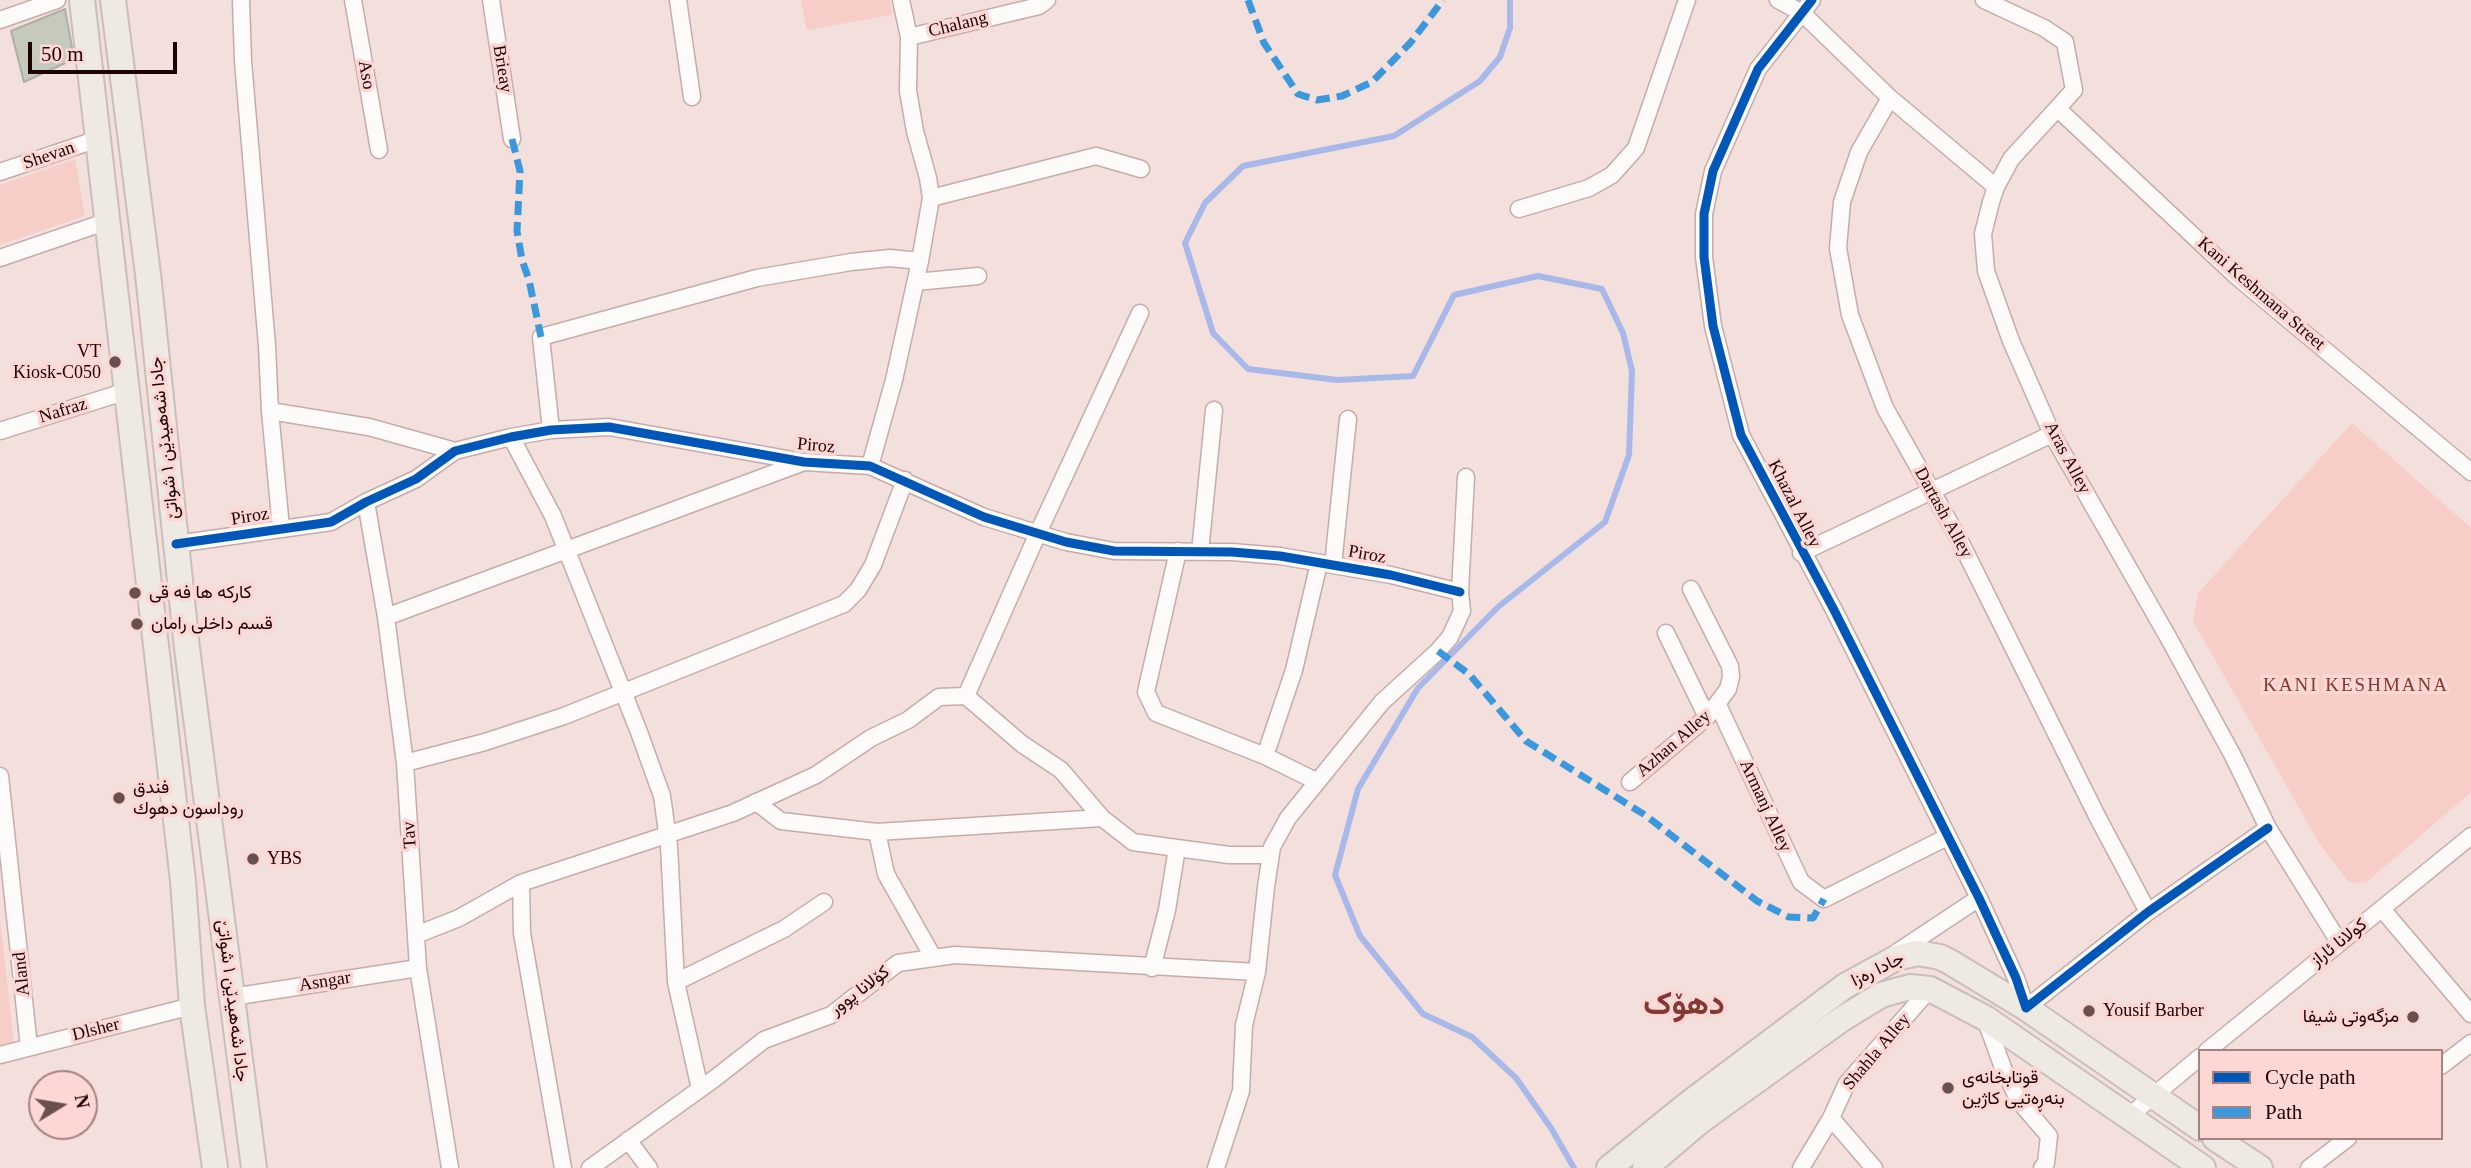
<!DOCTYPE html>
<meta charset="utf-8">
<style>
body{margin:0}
#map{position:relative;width:2471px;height:1168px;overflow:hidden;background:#f3dfdc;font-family:"Times New Roman",serif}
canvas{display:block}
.legend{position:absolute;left:2198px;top:1049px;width:245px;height:91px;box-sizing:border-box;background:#fcd7d3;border:2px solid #a38280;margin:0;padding:9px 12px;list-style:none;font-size:21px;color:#1e0303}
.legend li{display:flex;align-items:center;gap:14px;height:35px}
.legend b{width:35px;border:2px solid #a38280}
.north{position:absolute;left:28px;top:1070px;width:70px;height:70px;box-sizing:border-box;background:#fcd7d3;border:2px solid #a38280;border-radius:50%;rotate:79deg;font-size:19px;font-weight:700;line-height:28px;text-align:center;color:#1e0303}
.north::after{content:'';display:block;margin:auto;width:24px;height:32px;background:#69504f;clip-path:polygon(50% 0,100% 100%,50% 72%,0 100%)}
.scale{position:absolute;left:28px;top:42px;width:149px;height:32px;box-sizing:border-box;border:4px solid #1e0303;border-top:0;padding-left:9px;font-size:21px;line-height:24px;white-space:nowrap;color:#1e0303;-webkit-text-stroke:5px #fcd7d3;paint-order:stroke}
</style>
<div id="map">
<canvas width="2471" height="1168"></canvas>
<ul class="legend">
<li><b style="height:9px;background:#0057b8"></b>Cycle path</li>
<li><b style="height:9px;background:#3c98dd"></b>Path</li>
</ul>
<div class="north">N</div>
<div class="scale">50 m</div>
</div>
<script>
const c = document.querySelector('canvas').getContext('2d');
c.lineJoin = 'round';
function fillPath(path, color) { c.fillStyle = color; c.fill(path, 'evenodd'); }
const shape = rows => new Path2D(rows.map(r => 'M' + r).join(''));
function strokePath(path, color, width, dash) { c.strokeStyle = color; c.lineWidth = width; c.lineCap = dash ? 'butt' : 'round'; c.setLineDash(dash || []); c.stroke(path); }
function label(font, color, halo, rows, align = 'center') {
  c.font = font + ' "Times New Roman",Vazirmatn,serif'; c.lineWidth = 7; c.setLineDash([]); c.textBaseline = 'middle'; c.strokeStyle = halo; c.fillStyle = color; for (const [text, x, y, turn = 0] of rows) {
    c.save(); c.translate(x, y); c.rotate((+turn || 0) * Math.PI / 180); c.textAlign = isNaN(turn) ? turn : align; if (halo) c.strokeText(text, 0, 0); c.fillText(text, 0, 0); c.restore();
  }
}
const green = shape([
 [801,0,890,0,892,15,807,30],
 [75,159,85,216,0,245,0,185],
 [2352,423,2471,528,2471,792,2367,882,2354,883,2347,880,2319,843,2193,621,2198,593],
 [0,918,14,1044,0,1048]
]);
const stream = shape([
 [1510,0,1510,28,1500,57,1480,81,1394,136,1243,166,1205,203,1185,243,1213,333,1248,369,1337,380,1413,376,1454,295,1538,276,1602,289,1623,333,1632,371,1629,455,1605,522,1498,607,1418,688,1358,789,1335,875,1360,936,1423,1014,1472,1037,1516,1078,1551,1128,1574,1168]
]);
const building = shape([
 [65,9,74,59,24,82,11,31,65,9]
]);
const minor = shape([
 [241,0,243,61,267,346,270,411,281,528],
 [353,0,379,150],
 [491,0,512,139],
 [678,0,692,97],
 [1778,0,1802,13,1890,98,1996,187],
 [1812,0,1758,69,1713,171,1704,214,1704,257,1713,326,1741,435,1834,610,1979,898,2016,978,2026,1008,2148,912,2268,828],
 [1984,0,2044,28,2065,42,2074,90,2011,159,1996,187,1991,202,1983,234,1986,271,2011,341,2052,434,2168,637,2233,756,2268,828,2339,942],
 [0,20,57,0],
 [909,37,1039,6,1047,0],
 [1890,98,1859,152,1842,202,1838,248,1850,315,1885,408,1961,543,2098,818,2148,912],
 [2058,109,2235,275,2471,472],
 [0,172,98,139],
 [931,198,1096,156,1141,169],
 [1519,209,1589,188,1612,175,1636,148,1687,0],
 [0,258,108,221],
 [916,282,978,276],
 [270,411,369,427,455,451],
 [551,430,541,337,757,278,851,262,890,258,920,261],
 [0,431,127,391],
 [511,437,553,516,639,732,662,796,669,846,676,982,700,1089],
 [870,466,894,380,920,261,931,198,928,178,915,131,908,91,909,37,901,0],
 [366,502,386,617,405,763,418,968,450,1168],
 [176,544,331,522,366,502,416,479,455,451,511,437,551,430,609,427,804,462,870,466,984,517,1066,542,1114,551,1232,552,1280,556,1391,575,1460,592],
 [1178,551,1146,692,1156,713,1265,756,1316,781],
 [1200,552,1214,410],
 [1801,553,2052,434],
 [1333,565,1348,419],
 [386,617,804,462],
 [1666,633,1707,717],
 [966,696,1038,533,1140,313],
 [1718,705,1801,882,1824,899,1947,837],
 [1265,756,1294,670,1319,563],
 [405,763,485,742,564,716,844,604,858,590,873,565,905,480],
 [0,776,29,1047],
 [1630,782,1707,717,1728,689,1731,677,1730,666,1691,589],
 [756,802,781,821,877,832,1102,818],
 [877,832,886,874,933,957],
 [1177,848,1229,855,1271,855],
 [521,883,522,933,563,1168],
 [2382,909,2471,1014],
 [416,935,459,918,521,883,733,813,816,775,871,738,908,720,939,697,966,696,1022,744,1061,770,1102,818,1133,842,1177,848,1167,910,1152,968],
 [1896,953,1979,898],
 [676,982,784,929,824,902],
 [232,997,418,968],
 [1985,1018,2003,1068,2019,1101,2049,1136,2046,1163,2042,1168],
 [2207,1051,2471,836],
 [0,1055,192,1006],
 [2441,1066,2471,1043],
 [1831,1118,1874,1168],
 [2127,1118,2200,1057],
 [628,1140,649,1168],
 [590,1168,714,1079,764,1040,831,1015,898,963,955,955,1257,972],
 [1216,1168,1241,1091,1244,1025,1257,972,1266,887,1272,847,1288,818,1382,702,1438,651,1450,637,1462,611,1460,592,1466,477],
 [1801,1168,1831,1118,1847,1083,1930,989],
 [2309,1168,2348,1138]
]);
const primary = shape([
 [82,0,183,881,192,1006,215,1168],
 [113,0,148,274,187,648,254,1168],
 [2215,1138,2260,1168],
 [1609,1168,1688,1104,1845,986,1896,958,1918,953,1940,957,1950,962,2026,1008,2200,1128],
 [1645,1168,1699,1122,1842,1019,1881,995,1910,987,1930,989,1985,1018,2203,1168]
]);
const quiet = shape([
 [1248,0,1264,43,1298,94,1317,100,1342,96,1372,82,1411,42,1443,0],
 [512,139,520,171,517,231,522,260,529,280,541,337],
 [1438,651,1469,674,1526,741,1645,815,1757,901,1789,917,1813,918,1824,899]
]);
const cycleway = shape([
 [1812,0,1758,69,1713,171,1704,214,1704,257,1713,326,1741,435,1834,610,1979,898,2016,978,2026,1008,2148,912,2268,828],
 [176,544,331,522,366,502,416,479,455,451,511,437,551,430,609,427,804,462,870,466,984,517,1066,542,1114,551,1232,552,1280,556,1391,575,1460,592]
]);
const markers = [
 [115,362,7,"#69504f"],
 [135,593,7,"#69504f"],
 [137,624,7,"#69504f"],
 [119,798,7,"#69504f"],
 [253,859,7,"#69504f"],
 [2089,1011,7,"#69504f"],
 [2413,1017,7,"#69504f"],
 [1948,1088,7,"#69504f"]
];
const streetNames = [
 ["Chalang",958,25,-14],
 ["Brieay",502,69,81],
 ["Aso",366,75,80],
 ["Shevan",49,156,-19],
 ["Kani Keshmana Street",2261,294,41],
 ["Nafraz",63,411,-17],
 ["جادا شەهیدێن ١ شواتێ",165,438,-96],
 ["Piroz",816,446,5],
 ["Aras Alley",2067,458,62],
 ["Khazal Alley",1794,504,63],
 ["Dartash Alley",1943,513,61],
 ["Piroz",250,517,-9],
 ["Piroz",1367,555,10],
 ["Azhan Alley",1674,744,-41],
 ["Armanj Alley",1765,806,65],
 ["Tav",410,835,-94],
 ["کولانا ئاراز",2339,943,-38],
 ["جادا ره‌زا",1878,970,-26],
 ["Aland",22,974,-96],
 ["Asngar",325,982,-9],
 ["کۆلانا پوور",860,991,-37],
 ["جادا شەهیدێن ١ شواتێ",232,1001,83],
 ["Dlsher",96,1030,-14],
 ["Shahla Alley",1877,1052,-50]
];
const poiNames = [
 ["VT",101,352,"right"],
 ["Kiosk-C050",101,373,"right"],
 ["كاركه ها فه قى",149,593],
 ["قسم داخلی رامان",151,624],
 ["فندق",133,788],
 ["روداسون دهوك",133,809],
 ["YBS",267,859],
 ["Yousif Barber",2103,1011],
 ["مزگەوتی شیفا",2399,1017,"right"],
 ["قوتابخانەی",1962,1078],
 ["بنەڕەتیی کاژین",1962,1099]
];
const neighbourhoodNames = [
 ["KANI KESHMANA",2356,686]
];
const townNames = [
 ["دھۆک",1684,1006]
];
fillPath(green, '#f7cdc8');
strokePath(stream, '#a8b8e9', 6);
fillPath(building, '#c6cabd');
strokePath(building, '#aeb0a4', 2);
strokePath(minor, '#c5acaa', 19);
strokePath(primary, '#cabdbb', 28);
strokePath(minor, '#fdfafa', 16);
strokePath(primary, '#efe9e4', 24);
strokePath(quiet, '#3c98dd', 7, [14, 7]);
strokePath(cycleway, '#0057b8', 9);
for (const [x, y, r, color] of markers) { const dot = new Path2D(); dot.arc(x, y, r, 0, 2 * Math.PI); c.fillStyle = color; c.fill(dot); strokePath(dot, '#fcd7d3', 2.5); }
label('18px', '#1e0303', '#fcd7d3', streetNames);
label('18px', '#1e0303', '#fcd7d3', poiNames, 'left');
c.letterSpacing = '2px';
label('19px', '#833933', '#fcd7d3', neighbourhoodNames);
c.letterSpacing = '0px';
label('bold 32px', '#833933', '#fcd7d3', townNames);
</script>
